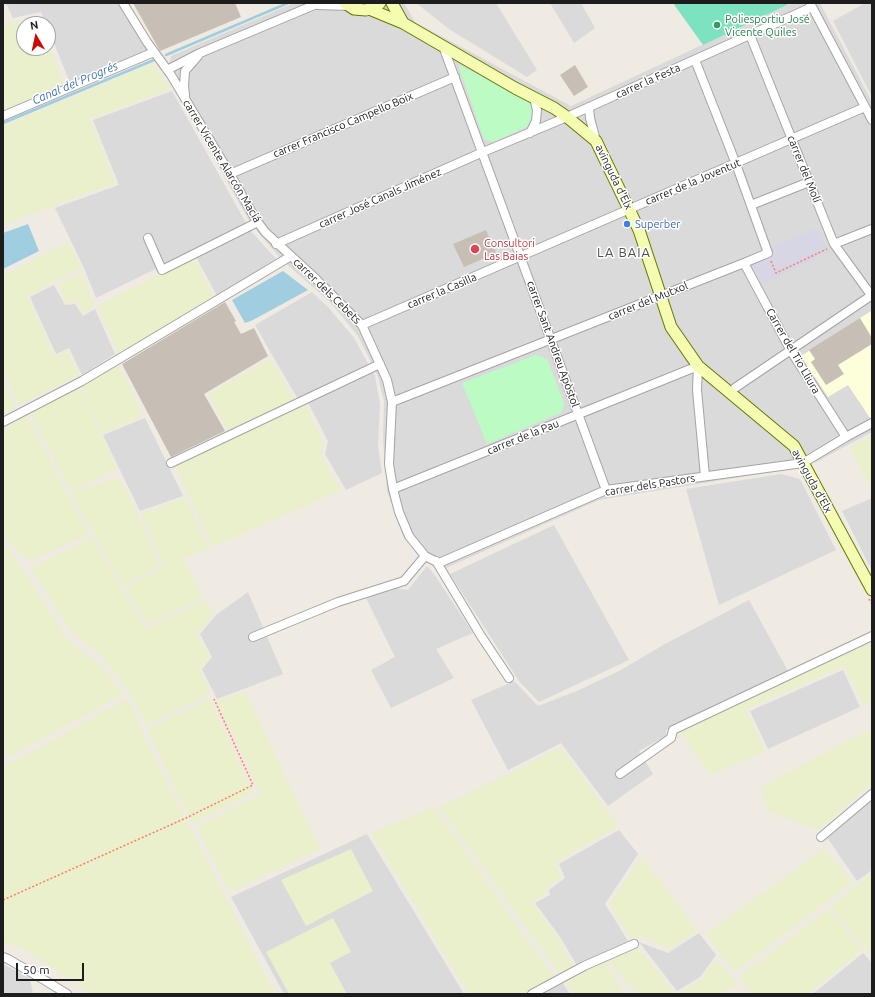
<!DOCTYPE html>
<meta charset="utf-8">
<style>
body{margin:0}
#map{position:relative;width:875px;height:997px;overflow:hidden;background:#efebe2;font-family:Ubuntu,sans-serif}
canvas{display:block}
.frame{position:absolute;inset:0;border:4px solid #1d1d1d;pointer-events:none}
.north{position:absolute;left:16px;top:16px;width:40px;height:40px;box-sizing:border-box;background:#fff;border:1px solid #a5a5a5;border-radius:50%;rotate:351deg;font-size:11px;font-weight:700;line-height:16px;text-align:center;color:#1d1d1d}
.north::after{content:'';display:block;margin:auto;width:14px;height:18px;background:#ca0b00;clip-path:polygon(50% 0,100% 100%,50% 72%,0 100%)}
.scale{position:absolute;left:16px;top:963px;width:68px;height:18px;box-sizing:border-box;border:2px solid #1d1d1d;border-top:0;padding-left:5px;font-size:12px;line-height:14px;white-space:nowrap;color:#1d1d1d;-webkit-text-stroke:3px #fff;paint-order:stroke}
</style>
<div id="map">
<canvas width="875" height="997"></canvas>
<div class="frame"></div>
<div class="north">N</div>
<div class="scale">50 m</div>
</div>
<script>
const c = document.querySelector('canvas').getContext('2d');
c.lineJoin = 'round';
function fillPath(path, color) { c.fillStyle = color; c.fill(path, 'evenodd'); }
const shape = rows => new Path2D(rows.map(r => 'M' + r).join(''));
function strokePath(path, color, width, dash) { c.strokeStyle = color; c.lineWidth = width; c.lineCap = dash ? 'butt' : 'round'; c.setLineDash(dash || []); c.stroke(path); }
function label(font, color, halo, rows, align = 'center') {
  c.font = font + ' Ubuntu,sans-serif'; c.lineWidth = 3; c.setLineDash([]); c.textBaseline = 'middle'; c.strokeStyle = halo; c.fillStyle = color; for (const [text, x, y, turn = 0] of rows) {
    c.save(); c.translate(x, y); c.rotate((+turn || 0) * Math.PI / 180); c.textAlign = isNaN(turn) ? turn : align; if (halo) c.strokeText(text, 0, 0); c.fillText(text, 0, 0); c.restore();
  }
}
const residential = shape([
 [6,3,119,3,148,52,70,83,48,28,48,24,46,24,41,12,13,18],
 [294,3,404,3,415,22,571,106,792,3,820,3,872,102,872,432,816,462,784,470,599,500,446,568,433,566,419,557,402,533,387,491,383,439,384,401,377,374,358,336,330,302,282,260,251,224,167,74,171,56],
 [416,3,496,3,537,70,527,77,449,29],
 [550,3,581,3,595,28,574,43],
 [865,3,872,3,872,97,833,21],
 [172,91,250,230,276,259,217,296,193,251,96,298,84,268,55,208,119,185,93,120],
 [54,285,65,305,75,304,83,316,95,309,115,354,82,375,69,348,56,354,30,297],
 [312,292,328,307,354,338,375,376,380,404,378,446,382,473,346,490,325,454,328,441,305,397,298,399,271,353,255,325],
 [145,418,183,496,140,511,103,435],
 [781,474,800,479,836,550,719,605,686,489],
 [872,498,872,571,842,511],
 [554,525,629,660,539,702,519,681,450,574],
 [427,566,434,574,473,633,436,649,454,678,391,708,371,670,395,657,366,598,396,588,408,590],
 [248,592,283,674,217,699,202,669,212,657,200,634,216,615],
 [749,600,788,671,666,730,666,736,639,751,653,774,608,806,561,743,508,770,471,700,514,681,538,706,579,690,619,671,665,644],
 [843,670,860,707,768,749,750,711],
 [872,787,872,870,857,881,824,833],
 [619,830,638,854,605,904,628,941,576,964,561,938,535,903,550,895,549,890,565,878,559,864],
 [367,834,464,994,284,994,231,897],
 [699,933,716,955,700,977,677,991,639,942,668,953],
 [863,953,872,963,872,994,813,994],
 [3,964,30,978,33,994,3,994],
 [560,979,570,994,533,994]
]);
const education = shape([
 [871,311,872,417,870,418,848,385,828,397,801,356]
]);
const farmland = shape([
 [40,18,42,24,24,24,24,48,48,48,48,41,64,85,7,110,3,108,3,25],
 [154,63,170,89,90,119,115,183,3,225,3,126],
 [69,242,81,268,27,296,55,357,67,351,80,374,19,405,3,369,3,275],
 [194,257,213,297,119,355,98,305],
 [81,272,95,306,83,312,77,300,67,303,58,285],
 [270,359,295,400,229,431,208,394],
 [118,364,143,416,103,433,82,385],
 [3,379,16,408,3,415],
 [80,385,117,469,71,491,29,411],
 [305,404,324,443,322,457,341,490,212,547,175,465],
 [27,416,89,534,30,562,3,538,3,429],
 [872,436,872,491,850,447],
 [117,477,126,489,160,565,123,586,71,493],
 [185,498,209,549,183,558,203,598,147,625,125,588,164,566,141,514],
 [92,537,145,629,206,600,213,614,197,634,210,658,199,667,210,694,146,725,131,694,103,658,70,631,31,568],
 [3,544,15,557,66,637,100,665,124,694,9,757,3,746],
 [872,638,872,702,863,705,845,666,745,710,752,721,765,751,710,775,679,731],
 [245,691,320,849,230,892,196,827,261,794,217,702],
 [128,698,151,751,275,994,92,994,20,947,3,943,3,766,13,762],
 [210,698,253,793,192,824,147,729],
 [872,728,872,783,818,830,765,810,766,803,761,787],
 [561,747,618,826,556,862,561,877,546,889,546,893,532,902,558,938,573,966,559,973,439,807,507,775],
 [434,807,554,977,521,994,469,994,371,833],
 [351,849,373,891,306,926,281,880],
 [824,849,852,882,735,972,706,934],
 [641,857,678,904,696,931,669,949,642,936,631,938,609,905],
 [872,873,872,957,831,906],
 [829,908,862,950,808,994,752,994,739,977],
 [333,918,351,952,330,963,347,994,289,994,266,952],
 [639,948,675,994,638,994,608,961],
 [717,960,737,984,722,994,677,994,705,977,705,972],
 [606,962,623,994,575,994,566,982]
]);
const park = shape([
 [460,65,534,105,534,109,531,125,493,142,484,139,459,67],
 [536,355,547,359,564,403,563,409,560,413,487,444,462,383]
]);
const pitch = shape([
 [673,3,788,3,787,5,703,45]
]);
const plaza = shape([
 [817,228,829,252,762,285,748,258]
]);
const water = shape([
 [28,224,39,251,3,269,3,233],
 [283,271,308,290,253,320,245,323,232,300]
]);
const stream = shape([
 [166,55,288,3],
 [3,123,154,60]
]);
const building = shape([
 [133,3,235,3,241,17,160,51],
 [575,65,588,87,574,96,560,75],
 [486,230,496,253,464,267,453,244],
 [225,302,236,321,234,322,241,334,254,328,268,356,204,394,225,431,171,457,122,364],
 [860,318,872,338,872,344,838,365,844,374,826,385,811,362,815,359,809,350]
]);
const path = shape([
 [771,261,776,273,827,249],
 [869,599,872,604],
 [3,900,186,818,253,785,214,699]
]);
const street = shape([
 [123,3,147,42,171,75,230,174,255,218,265,232,315,278,362,325,387,380,392,402,389,464,393,489,399,512,409,536,425,556,439,563,606,490,803,463,846,437,872,423],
 [810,3,872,120],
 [317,5,350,6],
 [750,35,834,244,871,295],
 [443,46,606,490],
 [167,70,200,53,319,3],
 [185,95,184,86,185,71,198,56],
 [589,107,590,118,596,141],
 [3,116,154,52],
 [530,133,536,121,537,110,534,98],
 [230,174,455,77],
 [751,205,809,182],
 [148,238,162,270,258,222],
 [276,244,483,152,567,117,812,7],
 [834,244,872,229],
 [744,263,791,351,846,437],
 [362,325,865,107],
 [729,392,872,295],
 [392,402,744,263,768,253,736,164,695,60],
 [3,422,82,381,291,256],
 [171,463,380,364],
 [393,489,698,366,697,390,705,476],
 [436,561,481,636,509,678],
 [253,637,338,602,404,581,425,556],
 [620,774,671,738,673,730,872,636],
 [821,837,872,794],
 [3,957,8,959,46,981,67,994],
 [532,994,584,966,634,944]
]);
const secondary = shape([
 [345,3,354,9,366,10,377,6,380,3],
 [392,3,403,23],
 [369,9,403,23,515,88,554,108,567,117,596,141,639,230,671,327,698,366,794,446,872,590]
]);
const markers = [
 [717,25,4,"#2e9e5b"],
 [627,224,4,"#3f7fe0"],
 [475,249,5,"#e0444e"]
];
const leisureNames = [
 ["Poliesportiu José",725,19],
 ["Vicente Quiles",725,32]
];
const streetNames = [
 ["carrer la Festa",648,81,-24],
 ["carrer Francisco Campello Boix",343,125,-23],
 ["carrer Vicente Alarcón Maciá",222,161,59],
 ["carrer del Molí",804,169,68],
 ["avinguda d'Elx",614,177,64],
 ["carrer de la Joventut",693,182,-23],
 ["carrer José Canals Jiménez",380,198,-24],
 ["carrer dels Cebets",327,291,44],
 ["carrer la Casilla",442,291,-23],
 ["carrer del Mutxol",648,301,-22],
 ["carrer Sant Andreu Apòstol",553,344,70],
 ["Carrer del Tio Lliura",793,351,60],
 ["carrer de la Pau",523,437,-22],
 ["avinguda d'Elx",812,481,61],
 ["carrer dels Pastors",650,485,-9]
];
const shopNames = [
 ["Superber",635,224]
];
const healthNames = [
 ["Consultori",484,243],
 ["Las Baias",484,256]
];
const waterNames = [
 ["Canal del Progrés",75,83,-23]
];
const quarterNames = [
 ["LA BAIA",624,253]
];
fillPath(residential, '#dbdada');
fillPath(education, '#fdffdb');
fillPath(farmland, '#eaefcc');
fillPath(park, '#bcfcc4');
fillPath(pitch, '#7ce2c0');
fillPath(plaza, '#d7d6e4');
fillPath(water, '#a0cddf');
strokePath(stream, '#a0cddf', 2.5);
fillPath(building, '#c7beb5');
strokePath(street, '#a4a4a4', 10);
strokePath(secondary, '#647800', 13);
strokePath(path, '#ff7b63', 1.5, [2, 2]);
strokePath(street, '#fff', 8);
strokePath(secondary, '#f5fcb2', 11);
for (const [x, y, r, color] of markers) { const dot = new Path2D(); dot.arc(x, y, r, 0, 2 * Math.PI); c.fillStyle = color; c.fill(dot); strokePath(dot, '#fff', 1.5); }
label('11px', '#27864d', '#fff', leisureNames, 'left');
label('11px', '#1d1d1d', '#fff', streetNames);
label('11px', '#366cbe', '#fff', shopNames, 'left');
label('11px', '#be3a42', '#fff', healthNames, 'left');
label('italic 12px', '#4575b1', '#fff', waterNames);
c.letterSpacing = '1px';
label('13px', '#505050', '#fff', quarterNames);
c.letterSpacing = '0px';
</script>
